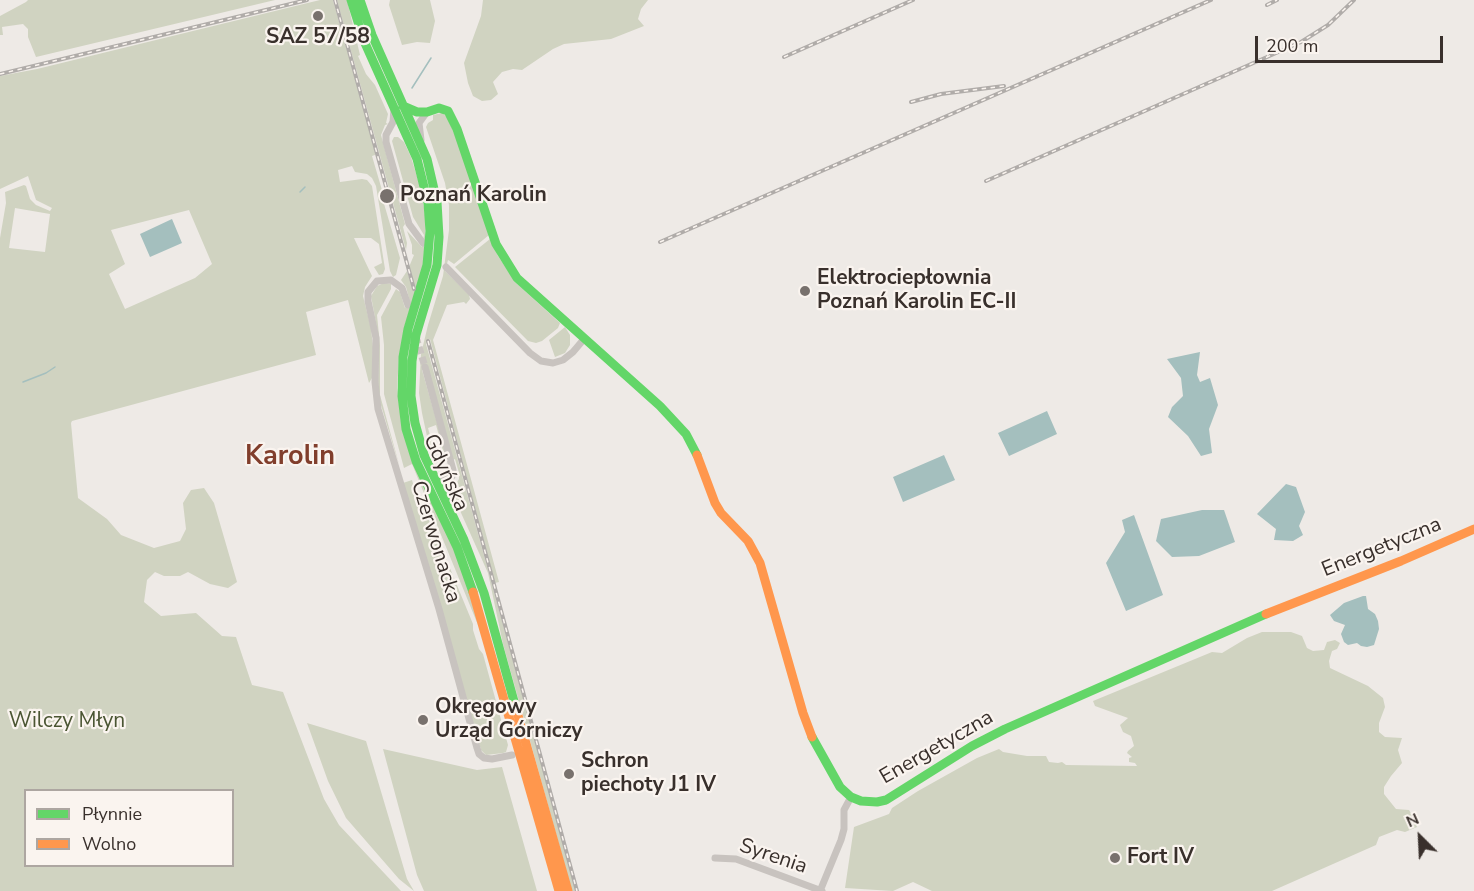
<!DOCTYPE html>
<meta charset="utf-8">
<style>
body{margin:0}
#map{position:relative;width:1474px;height:891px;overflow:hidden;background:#eeeae6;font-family:"Nunito Sans",sans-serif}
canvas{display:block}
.legend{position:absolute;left:24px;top:789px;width:210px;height:78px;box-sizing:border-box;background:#faf4ef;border:2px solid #ada6a1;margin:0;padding:8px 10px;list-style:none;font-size:18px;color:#39302c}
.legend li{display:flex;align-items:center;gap:12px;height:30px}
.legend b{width:30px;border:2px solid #ada6a1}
.north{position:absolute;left:1390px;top:807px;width:60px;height:60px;-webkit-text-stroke:4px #faf4ef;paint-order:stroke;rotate:336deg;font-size:16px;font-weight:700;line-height:24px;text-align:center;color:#39302c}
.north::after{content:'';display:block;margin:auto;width:21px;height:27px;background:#39302c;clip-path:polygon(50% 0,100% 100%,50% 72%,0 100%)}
.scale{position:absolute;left:1255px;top:36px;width:188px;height:27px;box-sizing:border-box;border:3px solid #39302c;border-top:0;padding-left:8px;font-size:18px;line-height:21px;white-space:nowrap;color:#39302c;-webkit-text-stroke:4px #faf4ef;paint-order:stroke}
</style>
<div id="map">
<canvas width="1474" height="891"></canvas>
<ul class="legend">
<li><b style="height:8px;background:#63d668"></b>Płynnie</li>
<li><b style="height:8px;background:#ff974d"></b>Wolno</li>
</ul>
<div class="north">N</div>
<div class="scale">200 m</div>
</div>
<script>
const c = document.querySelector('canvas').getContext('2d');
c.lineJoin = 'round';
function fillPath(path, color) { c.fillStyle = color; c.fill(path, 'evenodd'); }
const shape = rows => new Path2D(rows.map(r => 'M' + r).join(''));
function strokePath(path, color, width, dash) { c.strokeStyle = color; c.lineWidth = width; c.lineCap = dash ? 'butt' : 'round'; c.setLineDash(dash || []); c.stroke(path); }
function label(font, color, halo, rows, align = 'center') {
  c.font = font + ' "Nunito Sans",sans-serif'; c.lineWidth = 4.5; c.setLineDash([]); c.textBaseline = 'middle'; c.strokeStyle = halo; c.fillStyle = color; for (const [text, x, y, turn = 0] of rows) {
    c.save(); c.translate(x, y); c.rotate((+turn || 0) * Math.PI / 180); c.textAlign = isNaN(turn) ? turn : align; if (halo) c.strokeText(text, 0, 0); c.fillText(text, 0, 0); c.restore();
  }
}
const green = shape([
 [28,0,275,0,36,57,28,37,28,29,23,24,2,27,3,35,0,35,0,16,26,2],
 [320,0,333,0,375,150,375,155,372,156,384,197,382,197,400,258,396,275,393,277,390,271,376,186,372,178,367,174,355,172,352,166,338,170,340,182,362,179,367,180,372,186,385,269,383,274,379,275,374,267,382,263,379,244,371,238,354,238,372,276,365,287,363,296,371,328,373,347,372,378,369,383,348,300,306,312,316,355,72,421,71,423,78,498,107,519,121,535,154,548,180,541,186,529,183,503,191,490,204,488,214,503,237,582,228,588,210,584,188,572,180,576,164,576,155,572,147,580,144,602,161,616,196,613,222,636,236,637,252,685,283,692,324,799,339,825,401,891,0,891,0,238,6,203,5,192,24,185,26,186,30,199,36,205,50,211,52,208,36,200,28,176,0,189,0,76,37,69],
 [15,208,50,214,45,252,9,248],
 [189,210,212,264,195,278,125,309,109,274,125,264,111,230],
 [26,790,232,790,232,866,26,866],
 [337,0,347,0,360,55,358,56,366,74,375,85,388,114,386,123,388,124,385,125,381,135,405,224,403,227,407,243,406,250],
 [390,0,430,0,435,21,430,43,417,42,402,45,389,5],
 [483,0,648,0,641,9,638,19,644,26,611,39,564,44,553,49,522,70,513,69,502,72,493,82,498,94,491,100,482,101,473,96,468,83,464,63,481,16],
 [442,113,447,117,458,142,489,235,454,264,448,260,445,271,469,295,470,299,466,304,464,302,447,305,433,340,499,582,495,583,430,339,426,344,576,891,572,891,503,644,488,573,453,495,453,489,459,479,459,473,455,459,453,460,427,365,422,370,448,461,446,462,436,425,428,428,438,465,443,464,442,469,439,468,428,441,422,413,419,393,421,354,428,325,443,276,449,230,449,205,445,183,426,127,428,123,433,120,433,115],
 [394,137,398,137,404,142,411,157,422,193,426,223,423,266,405,325,399,357,397,388,401,421,458,560,476,609,478,625,412,464,404,468,384,394,384,345,381,317,396,289,400,292,405,308,410,302,406,287,401,280,407,271,413,290,415,288,409,267,414,255,412,254,412,245,407,231,422,247,424,235,413,217,392,141],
 [490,239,498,256,515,282,560,323,558,328,542,341,536,343,528,341,455,267],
 [384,283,391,284,391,289,377,315,380,345,380,395,400,468,380,402,378,382,379,339,371,296,377,286],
 [565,327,570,335,570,345,565,353,555,357,549,340],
 [412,480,417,498,435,532,473,624,473,630,479,649,483,654,508,745,506,752,503,753,486,755,481,750,403,483],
 [1262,632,1291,632,1302,636,1307,648,1313,651,1324,650,1327,642,1335,640,1340,643,1337,649,1332,651,1329,661,1330,668,1368,686,1383,698,1385,707,1379,723,1379,732,1385,737,1402,738,1398,750,1402,763,1391,776,1384,787,1384,794,1396,809,1409,810,1414,818,1417,827,1405,832,1397,830,1379,837,1376,845,1272,891,932,891,913,882,893,891,845,888,854,827,889,814,892,808,918,791,977,758,999,749,1003,752,1027,756,1046,756,1049,762,1058,763,1062,762,1066,765,1137,766,1135,763,1129,762,1129,758,1132,757,1127,753,1128,751,1134,746,1131,736,1123,732,1120,725,1128,718,1095,706,1093,701,1212,652,1222,653,1247,638],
 [307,723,366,741,407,879,414,891,399,879,346,818,328,781],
 [383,749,477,770,502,767,537,891,424,891,417,875]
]);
const water = shape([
 [172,219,182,243,150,257,140,234],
 [1200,352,1197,375,1200,382,1210,378,1218,405,1209,429,1212,453,1201,456,1188,436,1168,417,1172,407,1183,396,1181,378,1167,359],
 [1047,411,1057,434,1009,456,998,433],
 [944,455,955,480,903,502,893,477],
 [1286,484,1296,487,1305,512,1299,526,1303,535,1293,541,1274,540,1276,529,1257,514],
 [1202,510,1224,510,1235,542,1199,556,1172,557,1156,541,1161,519],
 [1134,515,1163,595,1126,611,1106,563,1125,532,1122,520],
 [1363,596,1366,596,1368,609,1375,614,1378,621,1379,629,1374,645,1367,647,1361,646,1357,643,1348,645,1344,642,1341,634,1345,625,1334,621,1330,615,1344,603]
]);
const stream = shape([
 [412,88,431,58],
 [300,192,305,187],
 [23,382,46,373,55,367]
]);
const streetTunnel = shape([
 [416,337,425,367]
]);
const street = shape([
 [394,108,393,122,386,135,386,142,409,224,423,243],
 [421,140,419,123,427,112],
 [446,267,530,353,541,361,553,363,563,360,573,352,584,339],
 [408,305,402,288,391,280,377,281,368,292,368,301,376,338,375,382,378,409,439,609,477,748,479,754,484,758,492,759,512,755],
 [425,367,453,470,448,491,448,504],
 [433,474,440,479,452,476],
 [715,858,736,859,822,891],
 [820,891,841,840,844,829,844,810,851,797]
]);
const fast = shape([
 [351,0,364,41,417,159,428,203,430,231,427,265,408,329,403,357,402,396,406,429,416,461,457,547,473,592],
 [360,0,372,35,427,159,437,202,439,237,437,265,416,335,412,361,411,396,415,423,424,455,464,540,484,593,515,705],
 [403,106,417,112,427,112,439,108,448,111,457,129,496,244,517,278,660,406,686,434,697,455],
 [812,737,840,787,851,797,861,801,877,802,886,800,972,746,1005,729,1266,614]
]);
const slow = shape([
 [697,455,715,503,721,513,748,541,760,563,803,713,812,737],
 [473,592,559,891],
 [1266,614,1401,561,1474,529],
 [515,705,568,891]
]);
const rail = shape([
 [335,0,414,289],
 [1267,5,1277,0],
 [784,57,913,0],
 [0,74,307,0],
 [911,102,941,94,1004,86],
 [986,181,1301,42,1328,25,1354,0],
 [660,242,1211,0],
 [428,341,577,891]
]);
const markers = [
 [318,16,6,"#78716d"],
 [387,196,8,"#78716d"],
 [805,291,6,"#78716d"],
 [423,720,6,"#78716d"],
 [569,774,6,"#78716d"],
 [1115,858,6,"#78716d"]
];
const poiNames = [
 ["SAZ 57/58",318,38,"center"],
 ["Poznań Karolin",400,196],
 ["Elektrociepłownia",817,279],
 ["Poznań Karolin EC-II",817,303],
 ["Okręgowy",435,708],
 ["Urząd Górniczy",435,732],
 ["Schron",581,762],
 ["piechoty J1 IV",581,786],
 ["Fort IV",1127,858]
];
const streetNames = [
 ["Gdyńska",445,473,66],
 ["Czerwonacka",435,542,73],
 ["Energetyczna",1382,548,-22],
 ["Energetyczna",937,748,-30],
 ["Syrenia",773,857,19]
];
const parkNames = [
 ["Wilczy Młyn",67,722]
];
const districtNames = [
 ["Karolin",290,457]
];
fillPath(green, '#d0d3c1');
fillPath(water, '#a4bfbe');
strokePath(stream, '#a4bfbe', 1.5);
strokePath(streetTunnel, '#cac5c1', 7, [7, 3.5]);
strokePath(street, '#c8c3bf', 7);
strokePath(fast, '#63d668', 9);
strokePath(slow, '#ff974d', 9);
strokePath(rail, '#b0aca9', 4);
strokePath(rail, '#faf4ef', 1.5, [4.5]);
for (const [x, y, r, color] of markers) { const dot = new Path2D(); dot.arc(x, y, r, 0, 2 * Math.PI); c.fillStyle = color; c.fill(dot); strokePath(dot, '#faf4ef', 2); }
label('bold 21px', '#39302c', '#faf4ef', poiNames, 'left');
label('21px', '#39302c', '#faf4ef', streetNames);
label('21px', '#4a5532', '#faf4ef', parkNames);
label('bold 27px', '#813e2c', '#faf4ef', districtNames);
</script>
